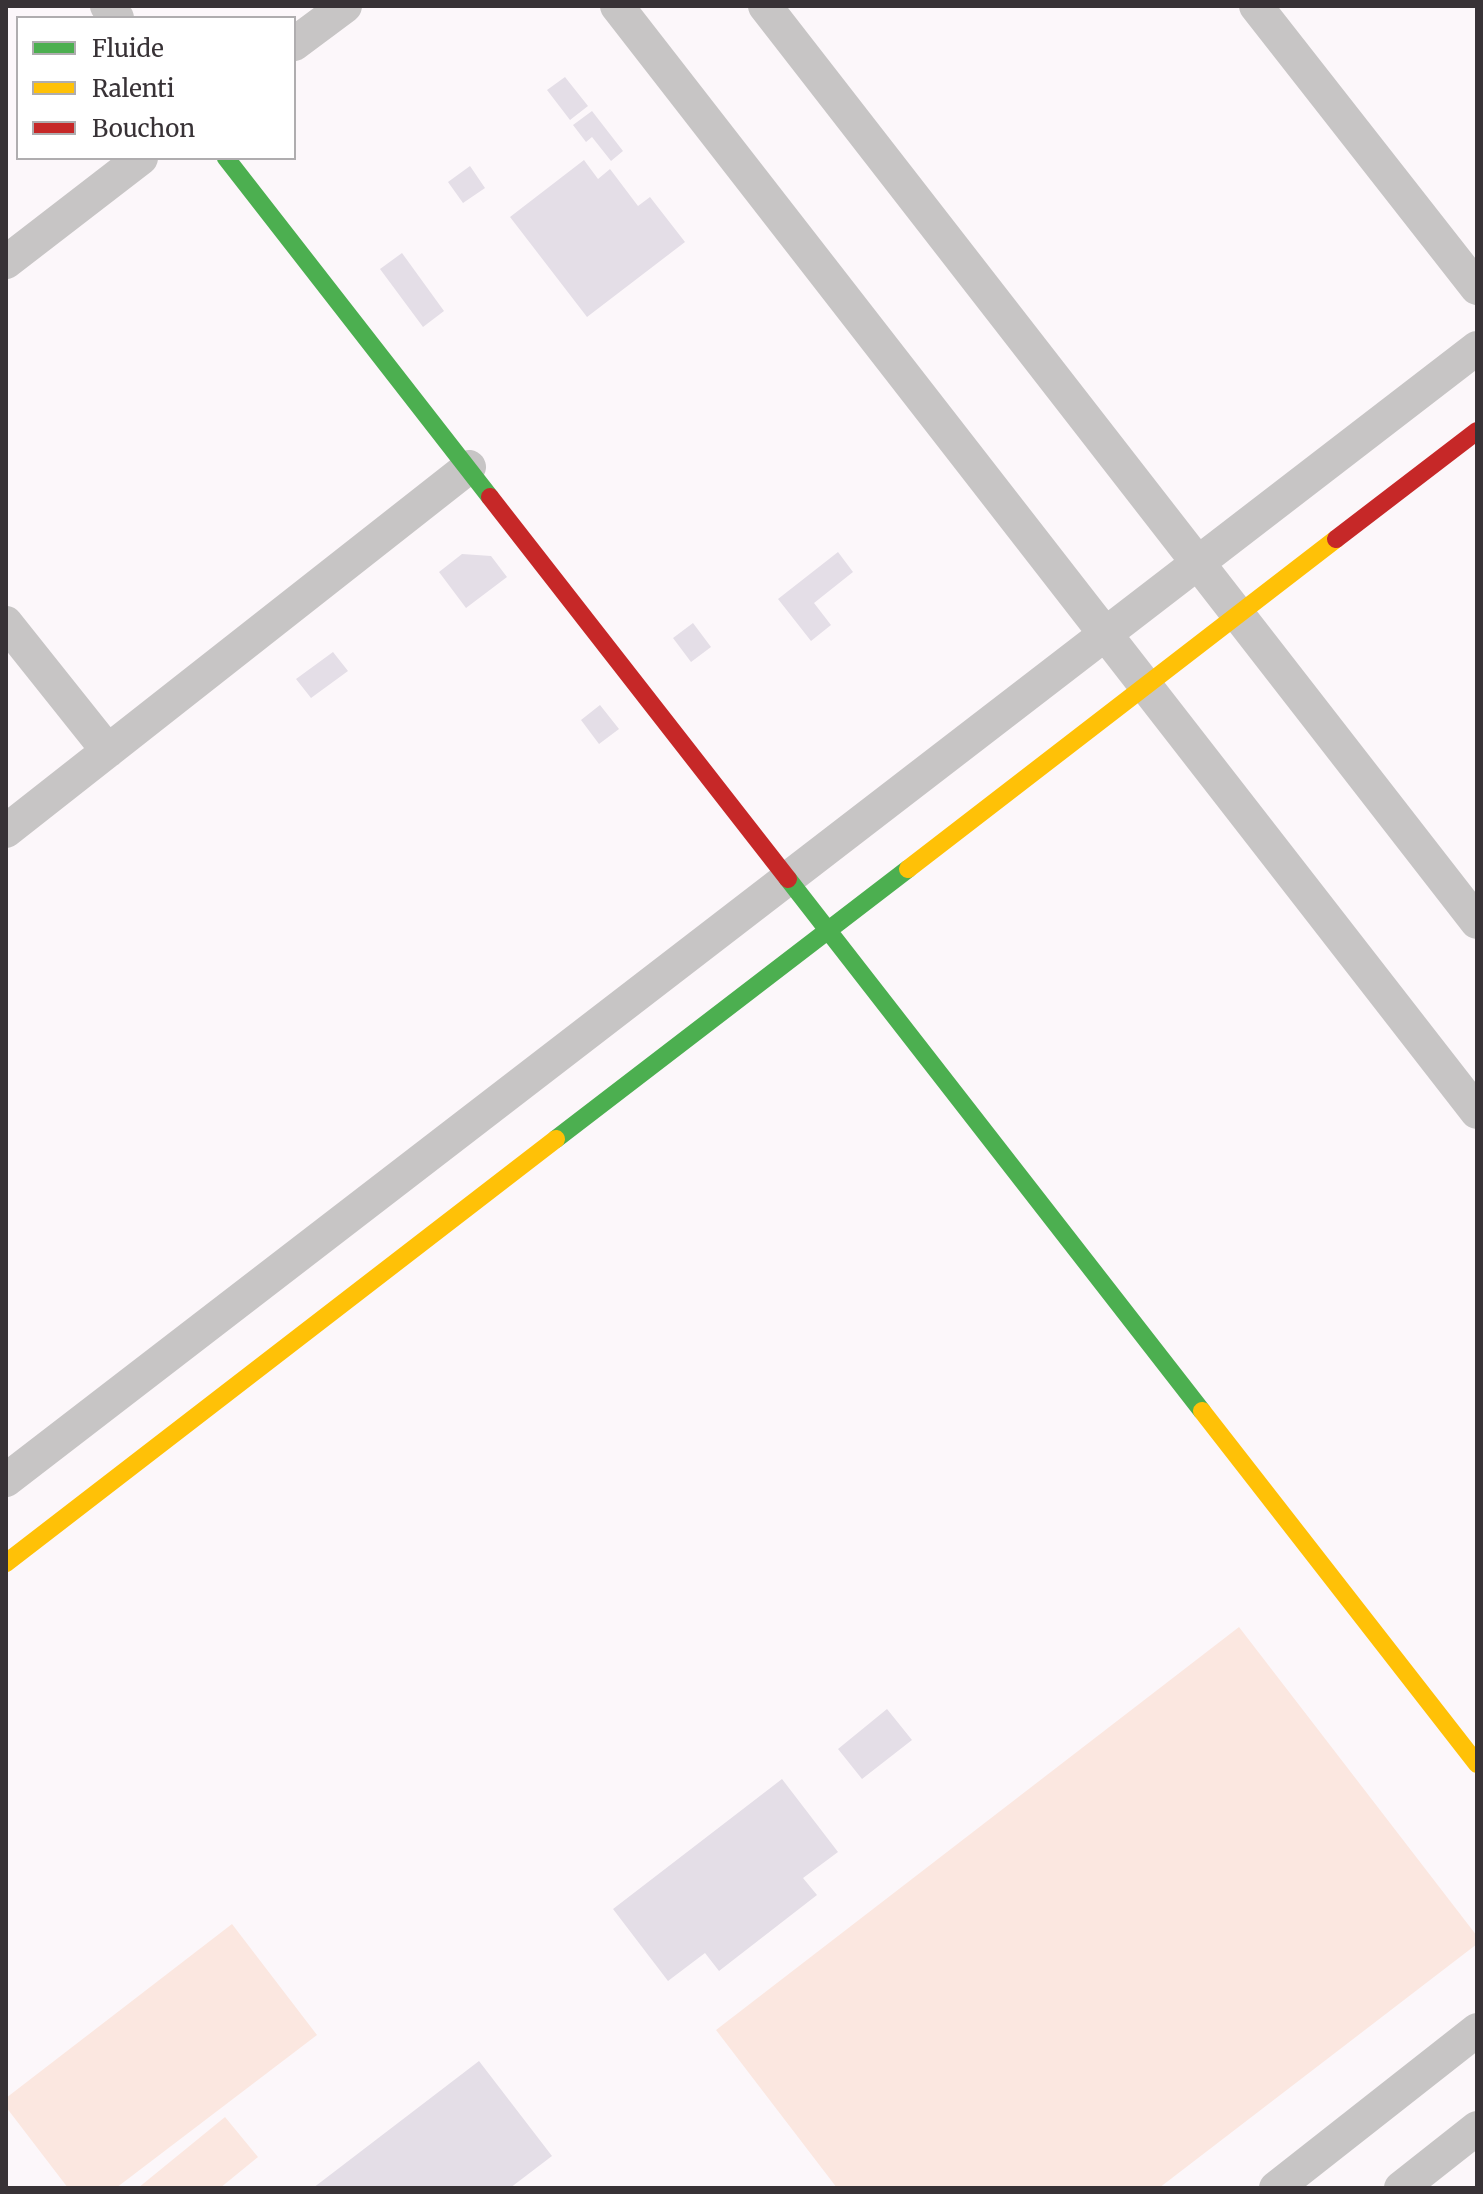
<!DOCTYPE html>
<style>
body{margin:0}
#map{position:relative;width:1483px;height:2194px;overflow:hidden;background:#fcf7fa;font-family:Merriweather,serif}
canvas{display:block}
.frame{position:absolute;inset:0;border:8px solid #383236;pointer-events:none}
.legend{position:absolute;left:16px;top:16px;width:280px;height:144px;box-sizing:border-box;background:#fff;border:2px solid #afadaf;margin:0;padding:10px 14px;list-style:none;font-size:24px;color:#383236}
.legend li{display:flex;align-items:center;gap:16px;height:40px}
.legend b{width:40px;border:2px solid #afadaf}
</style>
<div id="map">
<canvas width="1483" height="2194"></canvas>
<div class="frame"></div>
<ul class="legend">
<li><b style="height:10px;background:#4caf50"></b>Fluide</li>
<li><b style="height:10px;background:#ffc107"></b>Ralenti</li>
<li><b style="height:10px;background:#c62828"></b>Bouchon</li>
</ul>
</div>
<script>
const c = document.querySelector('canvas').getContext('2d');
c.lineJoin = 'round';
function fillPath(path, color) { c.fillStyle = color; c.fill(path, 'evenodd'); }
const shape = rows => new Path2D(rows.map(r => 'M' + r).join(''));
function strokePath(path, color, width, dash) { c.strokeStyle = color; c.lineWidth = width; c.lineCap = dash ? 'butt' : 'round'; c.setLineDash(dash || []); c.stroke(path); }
const green = shape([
 [1239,1627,1477,1936,1477,1944,1159,2188,837,2188,716,2030],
 [232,1924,317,2035,116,2188,68,2188,6,2107,6,2098],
 [225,2117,258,2157,220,2188,138,2188]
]);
const building = shape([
 [565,77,588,106,570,120,547,90],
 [592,111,623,151,611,161,592,137,586,142,573,125],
 [584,160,598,179,610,169,638,206,650,197,685,242,587,317,510,217],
 [470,166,485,188,463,203,448,182],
 [402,253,444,311,423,327,380,269],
 [838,552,853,572,814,603,831,625,811,641,778,599],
 [462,554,491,556,507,577,466,608,439,572],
 [693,623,711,647,691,662,673,638],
 [333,652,348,671,311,698,296,679],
 [600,705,619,729,599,744,581,720],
 [887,1709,912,1740,862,1779,838,1749],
 [782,1779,838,1852,803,1878,817,1895,719,1971,705,1953,668,1981,613,1909],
 [479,2061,552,2156,510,2188,313,2188]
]);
const street = shape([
 [107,6,117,18],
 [617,6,1477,1112],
 [765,6,1477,922],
 [1256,6,1477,288],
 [294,44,345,6],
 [6,262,141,158],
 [6,623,108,751],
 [6,831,469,467],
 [6,1480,1477,348],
 [1276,2188,1477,2030],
 [1401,2188,1477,2128]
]);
const fast = shape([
 [226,158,490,497],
 [788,879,1202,1411],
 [556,1139,908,869]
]);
const slow = shape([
 [908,869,1336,539],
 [1202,1411,1477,1764],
 [6,1563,556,1139]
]);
const jam = shape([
 [490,497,788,879],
 [1336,539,1477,431]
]);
fillPath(green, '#fbe7e0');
fillPath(building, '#e4dee7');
strokePath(street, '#c7c5c5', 34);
strokePath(fast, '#4caf50', 18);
strokePath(slow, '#ffc107', 18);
strokePath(jam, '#c62828', 18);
</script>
